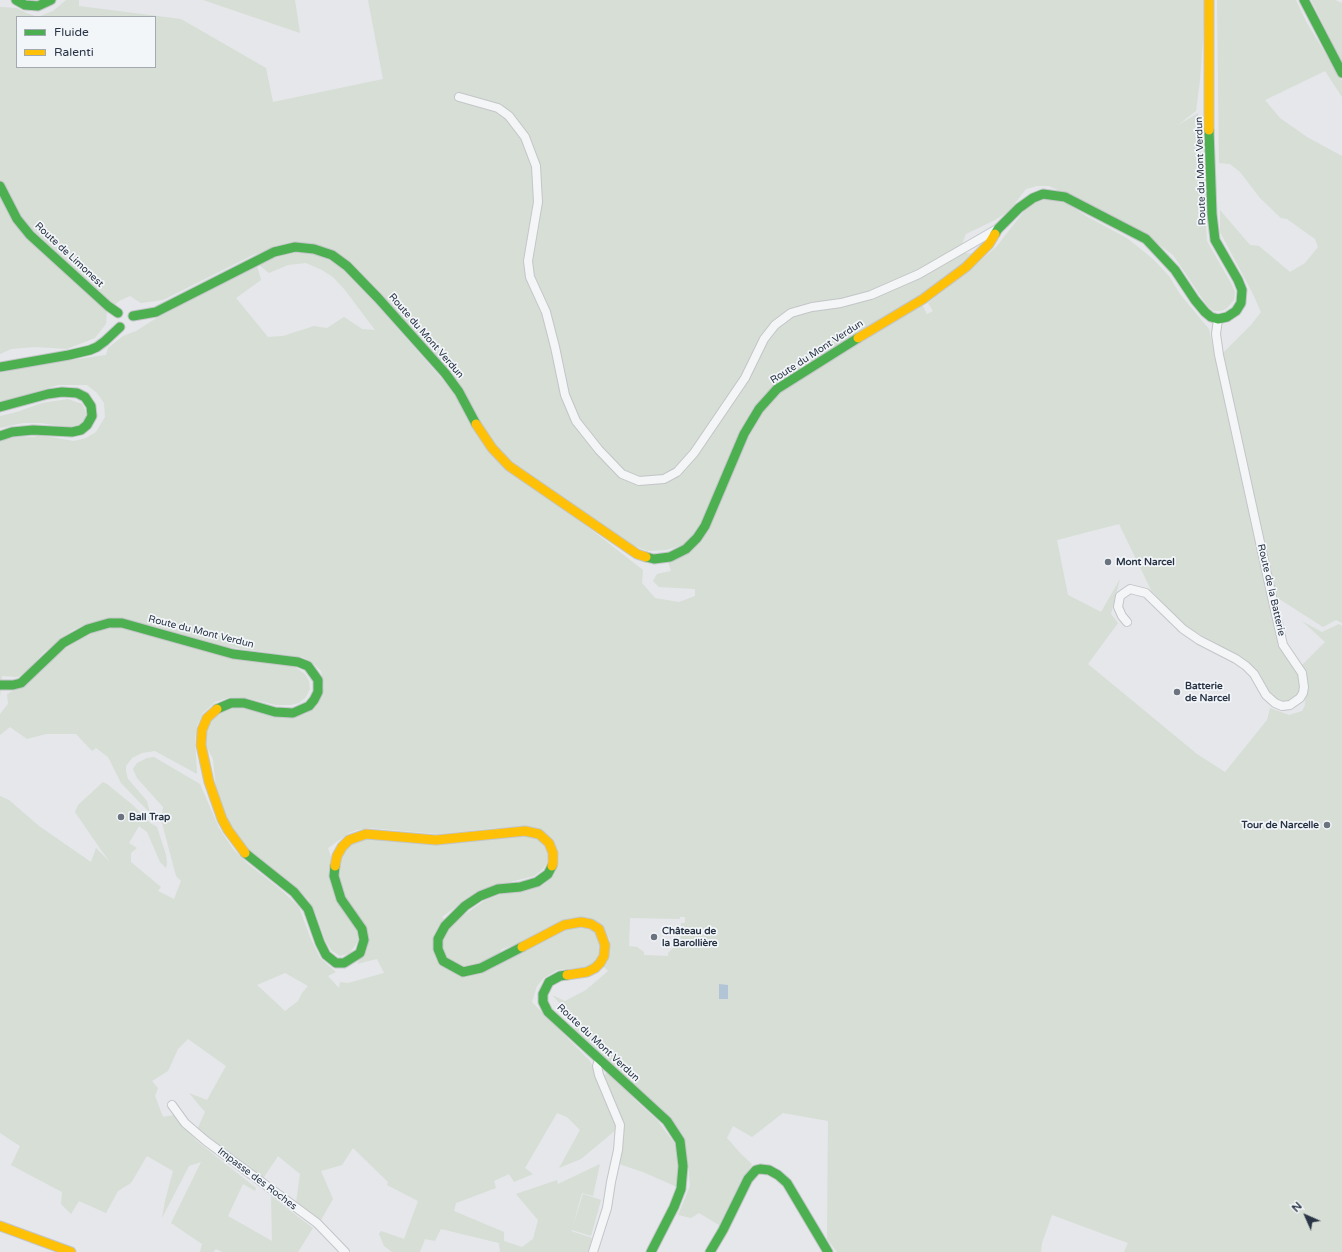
<!DOCTYPE html>
<meta charset="utf-8">
<style>
body{margin:0}
#map{position:relative;width:1342px;height:1252px;overflow:hidden;background:#e5e7ea;font-family:"Varela Round",sans-serif}
canvas{display:block}
.legend{position:absolute;left:16px;top:16px;width:140px;height:52px;box-sizing:border-box;background:#f3f6f9;border:1px solid #a2a9b1;margin:0;padding:5px 7px;list-style:none;font-size:12px;color:#293546}
.legend li{display:flex;align-items:center;gap:8px;height:20px}
.legend b{width:20px;border:1px solid #a2a9b1}
.north{position:absolute;left:1286px;top:1196px;width:40px;height:40px;-webkit-text-stroke:3px #f3f6f9;paint-order:stroke;rotate:315deg;font-size:11px;font-weight:700;line-height:16px;text-align:center;color:#293546}
.north::after{content:'';display:block;margin:auto;width:14px;height:18px;background:#293546;clip-path:polygon(50% 0,100% 100%,50% 72%,0 100%)}
</style>
<div id="map">
<canvas width="1342" height="1252"></canvas>
<ul class="legend">
<li><b style="height:5px;background:#4caf50"></b>Fluide</li>
<li><b style="height:5px;background:#ffc107"></b>Ralenti</li>
</ul>
<div class="north">N</div>
</div>
<script>
const c = document.querySelector('canvas').getContext('2d');
c.lineJoin = 'round';
function fillPath(path, color) { c.fillStyle = color; c.fill(path, 'evenodd'); }
const shape = rows => new Path2D(rows.map(r => 'M' + r).join(''));
function strokePath(path, color, width, dash) { c.strokeStyle = color; c.lineWidth = width; c.lineCap = dash ? 'butt' : 'round'; c.setLineDash(dash || []); c.stroke(path); }
function label(font, color, halo, rows, align = 'center') {
  c.font = font + ' "Varela Round",sans-serif'; c.lineWidth = 3.5; c.setLineDash([]); c.textBaseline = 'middle'; c.strokeStyle = halo; c.fillStyle = color; for (const [text, x, y, turn = 0] of rows) {
    c.save(); c.translate(x, y); c.rotate((+turn || 0) * Math.PI / 180); c.textAlign = isNaN(turn) ? turn : align; if (halo) c.strokeText(text, 0, 0); c.fillText(text, 0, 0); c.restore();
  }
}
const green = shape([
 [66,0,79,0,79,6,181,19,266,68,273,102,383,79,368,0,1206,0,1200,80,1196,111,1178,125,1198,113,1207,241,1231,283,1235,292,1234,300,1226,309,1220,311,1214,311,1208,307,1173,255,1135,227,1049,186,1037,186,1026,189,1009,211,995,220,966,234,962,244,966,253,976,254,919,297,776,388,701,523,693,535,683,545,666,550,648,551,626,543,512,462,494,444,482,425,334,251,274,248,253,255,163,300,141,303,130,296,119,301,107,312,106,324,95,338,67,349,35,347,11,349,0,354,0,7,17,8,26,13,38,17,53,11],
 [17,17,155,17,155,67,17,67],
 [203,0,295,0,300,33],
 [1217,0,1296,0,1307,23,1342,81,1342,97,1325,71,1265,100,1280,118,1307,137,1342,156,1342,623,1336,620,1323,627,1273,595,1222,354,1251,325,1261,312,1253,294,1220,232,1220,210,1250,245,1259,246,1290,272,1305,263,1318,247,1315,239,1287,219,1281,218,1260,198,1240,172,1230,164,1219,163],
 [1311,0,1335,0,1342,3,1342,62],
 [1048,198,1068,204,1086,216,1127,238,1153,259,1169,276,1180,294,1209,329,1281,645,1298,672,1301,683,1301,689,1299,696,1295,700,1287,702,1278,701,1268,690,1255,670,1246,661,1182,624,1151,590,1119,524,1057,540,1068,595,1101,612,1120,579,1111,614,1118,623,1088,664,1197,754,1225,772,1267,720,1270,708,1289,715,1302,711,1305,705,1306,687,1302,665,1325,642,1302,621,1322,632,1339,624,1342,626,1342,1252,1124,1252,1128,1243,1052,1215,1042,1243,1041,1252,837,1252,827,1239,828,1121,783,1113,752,1137,733,1126,727,1138,741,1154,752,1164,719,1225,699,1213,691,1218,678,1215,690,1186,688,1162,683,1142,668,1119,574,1030,577,1022,552,995,565,1001,586,990,608,971,604,967,610,952,610,940,602,926,589,918,568,919,520,943,502,949,499,953,484,962,490,970,523,950,559,931,579,925,593,929,598,935,602,949,600,955,595,963,588,967,557,970,544,978,537,986,532,1002,590,1061,599,1082,607,1083,604,1075,607,1073,617,1080,635,1100,657,1120,681,1152,680,1172,677,1187,643,1172,619,1164,623,1124,581,1159,559,1168,580,1130,567,1117,557,1113,525,1168,533,1174,514,1182,509,1174,494,1181,496,1188,456,1203,454,1211,504,1232,504,1241,522,1247,533,1239,538,1220,516,1194,557,1180,558,1184,600,1164,593,1196,582,1193,572,1229,583,1194,601,1200,591,1236,572,1230,571,1231,592,1238,588,1252,500,1252,499,1243,441,1229,435,1241,425,1239,420,1252,392,1252,384,1246,379,1234,381,1231,404,1239,418,1201,387,1185,388,1182,353,1148,342,1165,321,1171,333,1199,321,1220,296,1203,300,1174,278,1156,262,1180,197,1130,205,1112,189,1093,207,1100,226,1066,188,1039,178,1049,168,1071,152,1081,158,1088,155,1096,163,1117,174,1115,182,1125,198,1142,256,1188,255,1191,243,1184,228,1216,272,1241,271,1196,313,1228,298,1252,222,1252,216,1249,213,1252,200,1252,202,1244,171,1223,201,1162,189,1166,162,1218,165,1201,173,1171,147,1156,131,1183,118,1191,106,1213,79,1201,71,1214,61,1204,62,1192,11,1165,20,1146,0,1133,0,796,9,800,39,826,91,862,96,848,110,862,99,847,75,812,78,805,103,782,107,784,134,806,150,823,157,827,166,855,167,863,166,868,160,862,147,832,139,826,129,843,137,848,131,853,131,862,161,887,158,891,174,899,181,881,176,876,161,819,163,807,137,778,133,769,137,763,147,758,154,757,200,784,219,828,233,849,248,864,280,889,299,907,310,937,320,958,336,972,328,976,339,988,340,982,348,983,384,973,377,959,357,964,364,954,369,939,365,927,343,895,338,885,337,867,340,856,346,847,355,842,369,838,438,844,517,835,530,836,538,839,545,847,548,855,547,863,542,870,534,876,498,885,478,891,442,917,450,925,484,901,502,894,543,885,554,875,559,863,558,851,553,839,541,830,526,827,495,828,438,834,369,828,357,830,349,833,328,848,331,857,331,876,332,886,337,898,357,930,358,941,350,953,340,956,332,951,326,942,317,917,308,899,289,882,256,857,240,841,227,819,216,790,213,759,205,744,206,731,210,721,221,711,230,708,252,709,277,716,293,717,306,714,318,704,324,687,321,671,313,663,302,657,213,645,125,621,106,619,88,624,73,630,44,652,30,668,18,677,2,676,0,698,0,440,13,436,35,437,38,435,74,441,86,438,96,432,105,417,104,403,97,393,87,385,58,385,0,403,0,373,34,365,106,355,108,348,123,336,136,331,155,319,257,266,261,280,236,298,268,337,283,336,314,326,327,328,344,317,362,329,375,330,345,290,333,277,322,270,306,263,288,265,269,273,259,265,277,256,296,252,314,254,331,261,345,270,368,295,455,394,488,450,506,469,561,506,643,570,642,583,655,598,679,602,695,596,695,589,659,587,653,581,657,574,671,571,668,562,689,553,701,541,708,527,746,435,761,410,778,391,819,364,922,304,927,314,933,311,928,303,969,271,997,246,1025,210,1036,202],
 [680,917,685,917,685,923,681,923,680,947,674,947,668,953,668,956,644,955,644,952,637,947,629,946,630,918,680,919],
 [285,973,308,986,302,993,298,1001,285,1011,257,985],
 [68,399,82,404,87,414,84,422,78,426,68,427,41,423,23,423,0,428,0,416,17,412,42,403],
 [123,627,295,667,305,674,309,681,310,689,306,697,299,703,291,705,276,705,247,698,231,697,215,702,203,713,197,726,195,740,197,774,155,751,142,753,132,758,126,766,126,772,128,779,147,801,150,813,121,783,108,757,96,748,92,751,76,734,46,734,27,739,10,727,0,735,0,714,8,704,7,694,27,684,51,658,92,631]
]);
const water = shape([
 [719,984,728,985,728,999,719,999]
]);
const street = shape([
 [459,97,498,108,509,116,525,137,536,166,538,202,528,261,530,277,546,312,555,347,565,395,576,421,599,450,622,474,639,481,664,479,677,472,694,453,745,378,764,339,775,325,791,313,812,307,841,303,871,295,919,274,997,229],
 [1127,622,1122,616,1118,607,1120,596,1130,589,1146,593,1183,629,1199,640,1236,659,1246,666,1254,674,1266,695,1275,703,1282,706,1290,705,1300,698,1303,693,1304,687,1302,673,1283,645,1272,597,1219,355,1216,334,1218,319],
 [172,1105,185,1123,206,1141,317,1223,345,1252],
 [593,1252,607,1208,611,1182,618,1150,620,1125,599,1075,597,1066,599,1060]
]);
const fast = shape([
 [16,0,25,5,38,6,51,0],
 [1304,0,1342,73],
 [0,186,17,219,30,235,108,306,118,313],
 [995,234,998,229,1019,208,1033,198,1043,194,1065,197,1146,239,1175,270,1195,300,1205,312,1211,317,1218,319,1227,317,1236,311,1241,303,1242,290,1238,280,1215,240,1212,214,1209,130],
 [133,316,156,312,274,252,295,247,314,249,332,255,347,266,378,298,445,373,459,392,476,424],
 [0,367,69,355,90,350,97,347,105,341,120,327],
 [0,407,48,394,62,392,77,393,85,397,91,406,92,416,87,425,81,430,72,432,33,430,12,432,0,436],
 [646,557,654,559,670,557,686,549,697,538,705,526,744,434,759,409,777,389,858,338],
 [0,685,13,685,21,683,63,643,88,629,109,623,122,623,233,654,298,662,308,666,318,680,318,692,314,700,309,706,293,713,275,712,244,703,231,703,217,709],
 [245,853,294,892,308,909,320,943,326,955,336,963,344,963,360,953,364,940,362,929,341,899,334,876,335,866],
 [522,947,481,968,463,972,443,961,438,949,438,939,445,926,465,906,480,896,498,889,520,887,537,882,548,874,552,866],
 [567,975,560,976,549,982,543,994,543,1002,548,1012,667,1121,680,1141,683,1166,681,1189,674,1207,651,1252],
 [710,1252,723,1230,748,1179,756,1170,760,1169,769,1170,778,1175,787,1183,828,1252]
]);
const slow = shape([
 [1209,0,1209,130],
 [858,338,923,299,966,267,989,244,995,234],
 [476,424,492,448,509,466,637,554,646,557],
 [217,709,207,718,202,730,201,745,209,782,222,819,228,830,245,853],
 [335,866,337,856,342,847,349,840,366,834,436,840,525,831,539,834,549,843,553,853,553,863,552,866],
 [522,947,564,925,581,922,591,924,599,929,605,945,604,956,600,963,595,968,587,972,567,975],
 [0,1226,71,1252]
]);
const markers = [
 [1108,562,4,"#6b737f"],
 [1177,692,4,"#6b737f"],
 [121,817,4,"#6b737f"],
 [1327,825,4,"#6b737f"],
 [654,937,4,"#6b737f"]
];
const streetNames = [
 ["Route du Mont Verdun",1201,171,-92],
 ["Route de Limonest",69,255,43],
 ["Route du Mont Verdun",426,336,49],
 ["Route du Mont Verdun",817,352,-33],
 ["Route de la Batterie",1271,590,77],
 ["Route du Mont Verdun",201,632,14],
 ["Route du Mont Verdun",598,1043,43],
 ["Impasse des Roches",257,1179,37]
];
const poiNames = [
 ["Mont Narcel",1116,562],
 ["Batterie",1185,686],
 ["de Narcel",1185,698],
 ["Ball Trap",129,817],
 ["Tour de Narcelle",1319,825,"right"],
 ["Château de",662,931],
 ["la Barollière",662,943]
];
fillPath(green, '#d6ded5');
fillPath(water, '#b2c5d6');
strokePath(street, '#c3c5c8', 10);
strokePath(fast, '#c3c5c8', 11);
strokePath(slow, '#c3c5c8', 11);
strokePath(street, '#f4f5f7', 8);
strokePath(fast, '#4caf50', 9);
strokePath(slow, '#ffc107', 9);
for (const [x, y, r, color] of markers) { const dot = new Path2D(); dot.arc(x, y, r, 0, 2 * Math.PI); c.fillStyle = color; c.fill(dot); strokePath(dot, '#f3f6f9', 1.5); }
label('10px', '#293546', '#f3f6f9', streetNames);
label('bold 10px', '#293546', '#f3f6f9', poiNames, 'left');
</script>
